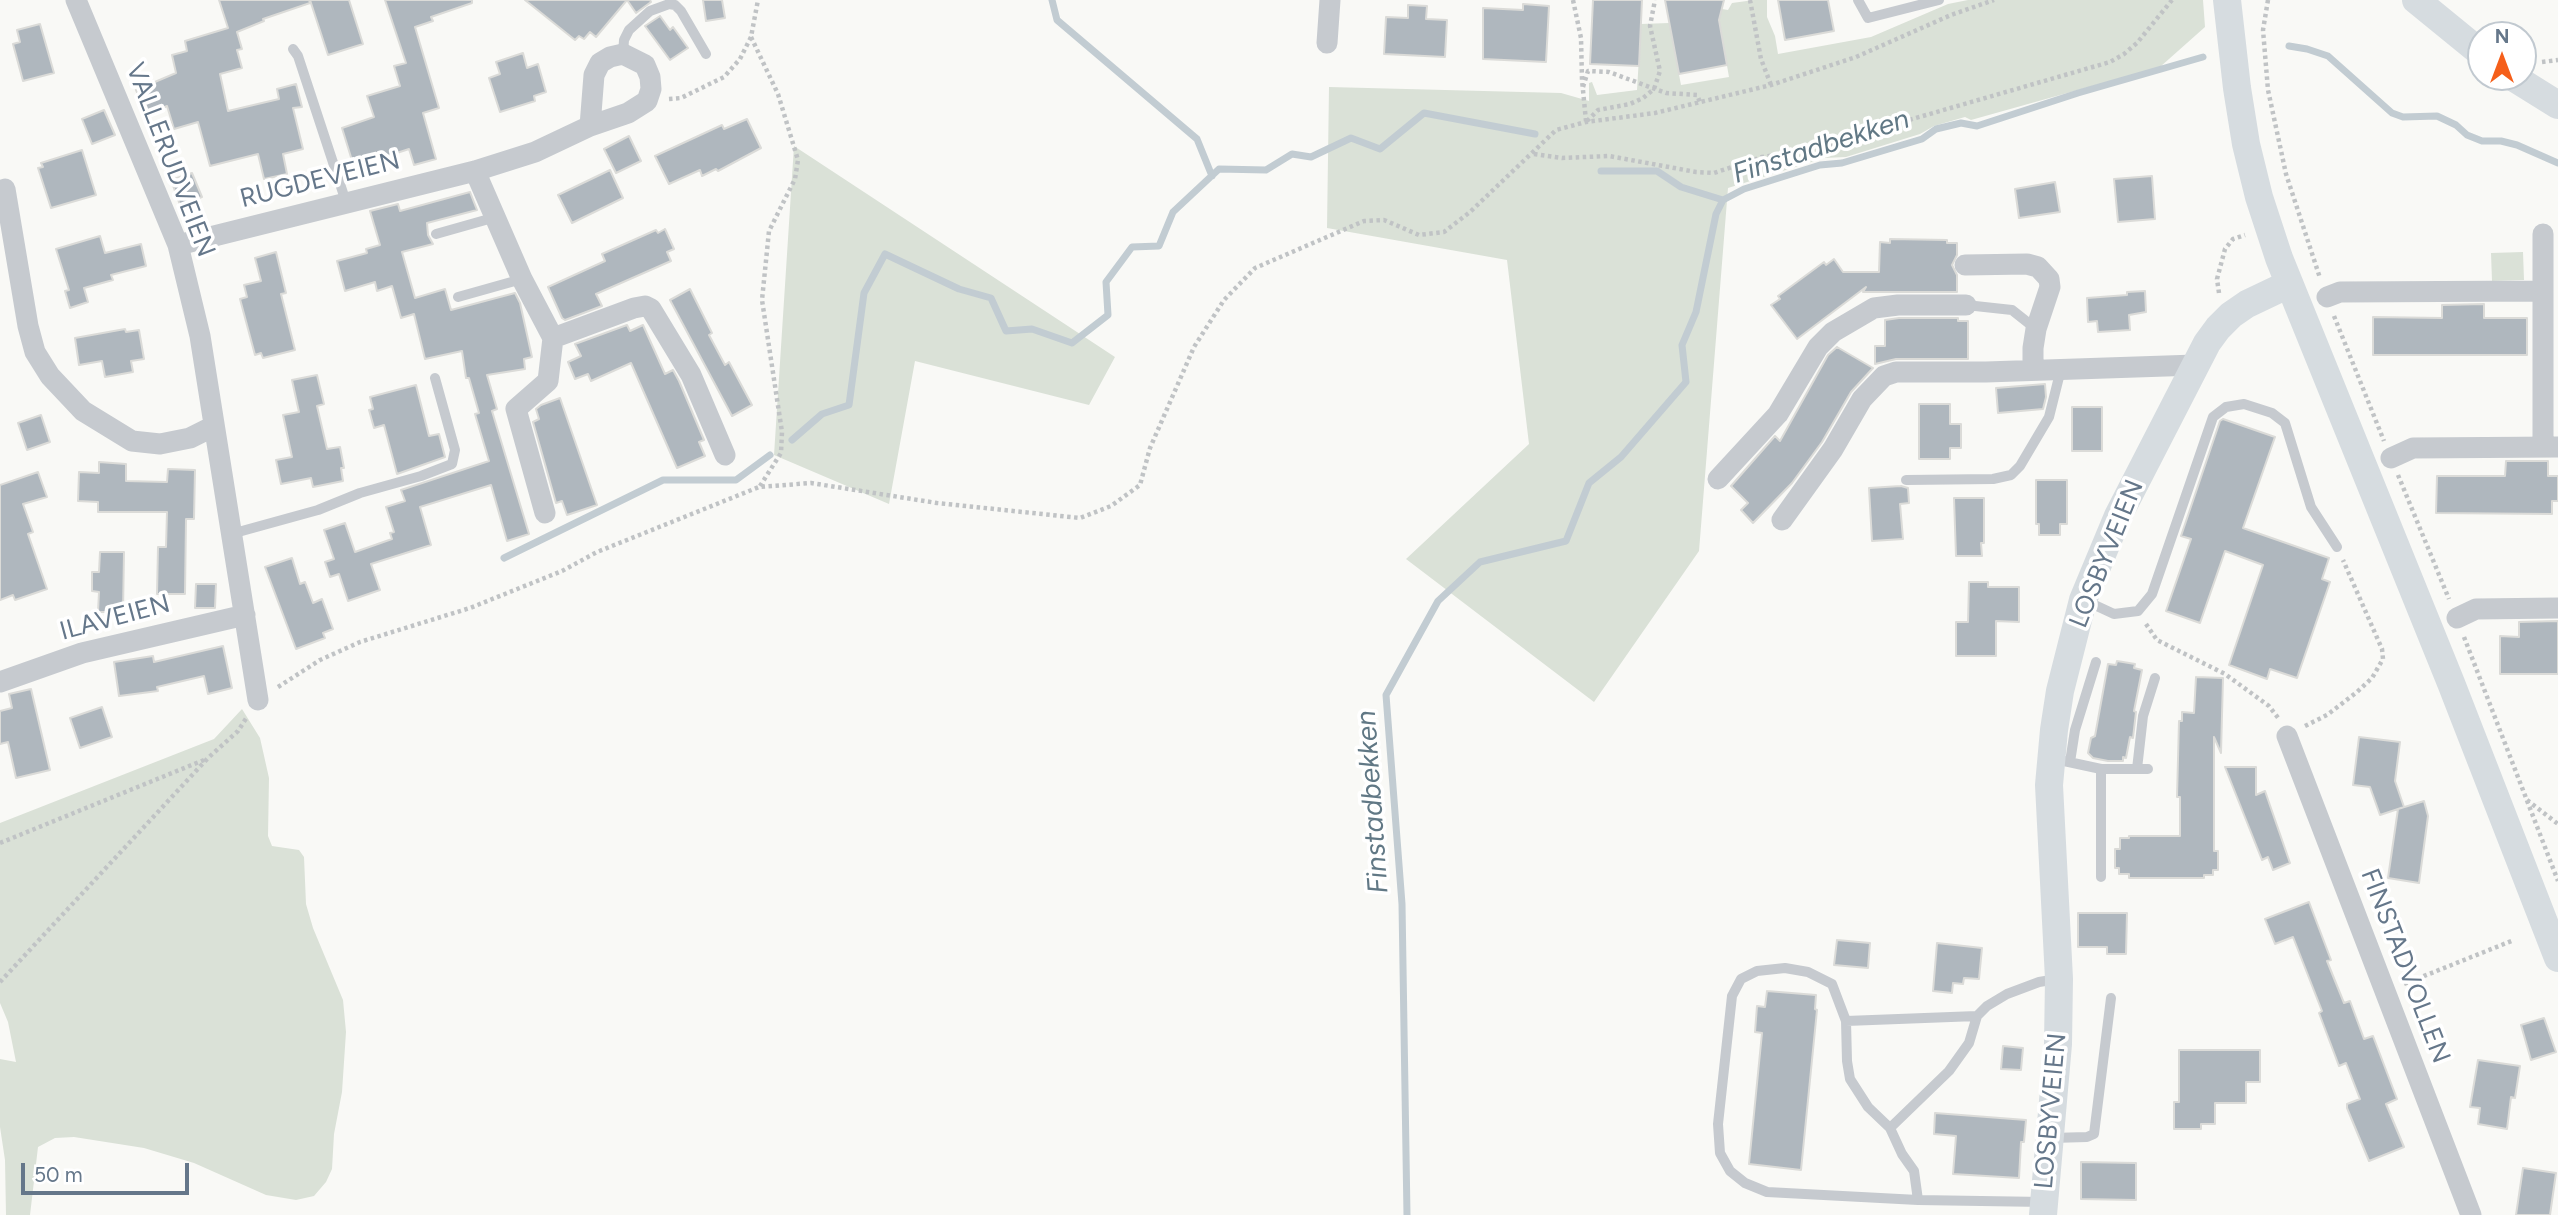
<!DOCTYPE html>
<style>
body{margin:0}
#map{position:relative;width:2558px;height:1215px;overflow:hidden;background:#f9f9f6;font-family:Figtree,sans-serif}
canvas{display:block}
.north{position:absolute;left:2467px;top:21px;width:70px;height:70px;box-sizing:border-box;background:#fff;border:2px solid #c1c9d0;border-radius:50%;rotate:0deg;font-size:19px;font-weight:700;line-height:28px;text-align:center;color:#65778a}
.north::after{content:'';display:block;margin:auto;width:24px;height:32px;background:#f55f1a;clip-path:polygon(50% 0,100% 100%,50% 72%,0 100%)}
.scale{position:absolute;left:21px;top:1163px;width:168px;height:32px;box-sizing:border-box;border:4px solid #65778a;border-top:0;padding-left:9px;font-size:21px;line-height:24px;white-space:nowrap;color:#65778a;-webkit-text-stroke:5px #fff;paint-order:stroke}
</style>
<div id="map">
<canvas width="2558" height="1215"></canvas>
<div class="north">N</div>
<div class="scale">50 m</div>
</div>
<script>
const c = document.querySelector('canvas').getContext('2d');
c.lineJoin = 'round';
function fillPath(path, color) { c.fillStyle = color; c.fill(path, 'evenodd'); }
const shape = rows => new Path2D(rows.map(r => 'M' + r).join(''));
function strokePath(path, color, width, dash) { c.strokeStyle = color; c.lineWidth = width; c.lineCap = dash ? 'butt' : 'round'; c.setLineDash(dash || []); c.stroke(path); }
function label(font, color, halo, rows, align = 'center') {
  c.font = font + ' Figtree,sans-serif'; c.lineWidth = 7; c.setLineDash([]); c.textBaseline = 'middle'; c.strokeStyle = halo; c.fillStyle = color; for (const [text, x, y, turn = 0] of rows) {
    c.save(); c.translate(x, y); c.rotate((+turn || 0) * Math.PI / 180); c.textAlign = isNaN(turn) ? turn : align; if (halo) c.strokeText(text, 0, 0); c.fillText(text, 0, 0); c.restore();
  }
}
const green = shape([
 [1754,0,1767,0,1767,17,1775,36,1778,54,1871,37,1948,4,1968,0,2203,0,2205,27,2160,67,1971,120,1965,117,1934,126,1920,134,1846,157,1824,158,1728,188,1699,551,1594,702,1406,559,1529,444,1507,260,1327,228,1329,87,1561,93,1589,101,1589,83,1592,82,1597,95,1637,90,1641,24,1669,23,1681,85,1729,77,1719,20,1722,9,1728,10,1732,3],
 [794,146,1115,357,1089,405,915,361,889,504,774,455],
 [2523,252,2524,280,2492,281,2491,253],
 [242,709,260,738,269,778,268,836,272,846,299,850,304,857,306,904,313,928,343,1000,346,1032,342,1092,334,1134,332,1169,326,1182,314,1196,296,1200,266,1195,194,1163,144,1148,74,1137,55,1138,38,1147,30,1215,6,1215,5,1160,0,1127,0,1059,16,1062,8,1022,0,1003,0,823,214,739]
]);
const stream = shape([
 [1052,0,1057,20,1197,139,1212,176],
 [2289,46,2307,49,2328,56,2392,113,2403,117,2437,116,2456,125,2467,135,2482,141,2501,141,2517,145,2558,163],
 [1601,171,1657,171,1681,187,1723,200],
 [792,440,822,414,849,405,864,293,885,254,959,289,991,298,1006,331,1032,329,1072,343,1108,315,1106,282,1132,247,1159,246,1173,212,1219,169,1266,170,1292,154,1311,157,1351,138,1380,149,1424,113,1535,134],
 [504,558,663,480,736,480,770,455],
 [1407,1215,1402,904,1386,695,1438,601,1480,562,1566,541,1589,483,1621,457,1686,382,1682,345,1696,312,1716,214,1723,200,1744,189,1820,165,1842,163,1922,139,1936,129,1961,123,1977,126,2078,93,2203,57]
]);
const building = shape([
 [219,0,309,0,310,3,263,19,264,21,237,32,242,49,237,50,242,68,220,74,228,111,279,99,277,89,296,84,302,107,293,108,303,149,283,154,287,174,264,179,258,154,210,166,198,122,174,129,167,106,147,115,136,90,176,73,172,55,187,51,185,41,228,28,219,0],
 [310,0,349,0,363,44,328,55,310,0],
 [385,0,472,0,472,3,431,17,433,21,415,27,439,108,423,113,436,159,414,165,409,149,354,167,342,128,374,117,367,96,400,86,394,66,406,63,385,0],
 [525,0,627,0,596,37,590,32,584,39,579,36,575,40,525,0],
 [627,0,650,0,651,2,636,13,627,0],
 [703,0,722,0,725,18,706,21,703,0],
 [1593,0,1642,0,1639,66,1590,64,1593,0],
 [1665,0,1724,0,1719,20,1727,65,1679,74,1665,0],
 [1778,0,1828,0,1834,31,1785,40,1778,0],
 [1523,4,1549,6,1546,62,1483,59,1483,8,1523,10,1523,4],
 [1408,5,1427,6,1426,19,1447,20,1445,57,1384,54,1386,17,1408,18,1408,5],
 [660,16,670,30,673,27,688,48,670,60,645,26,660,16],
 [40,24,54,73,23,81,13,44,20,42,17,30,40,24],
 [523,53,527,68,538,64,546,92,534,96,535,101,500,112,489,78,500,74,496,62,523,53],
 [104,110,115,135,92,144,82,119,104,110],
 [747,119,761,148,718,171,716,169,702,176,700,170,669,184,655,156,722,125,724,129,747,119],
 [629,136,641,161,616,173,604,149,629,136],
 [82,150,96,195,51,208,38,168,43,167,41,163,82,150],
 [610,170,623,198,572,223,558,195,610,170],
 [192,173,202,197,180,205,171,180,192,173],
 [2152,176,2155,219,2118,222,2114,179,2152,176],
 [2055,182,2060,212,2019,218,2015,189,2055,182],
 [470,192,477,210,427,223,428,235,433,244,402,252,415,298,445,289,451,310,515,293,520,303,532,357,524,359,525,369,487,375,497,409,492,411,529,534,507,541,491,485,420,507,431,545,371,564,380,590,348,601,339,574,330,577,325,562,334,559,324,530,345,523,355,552,392,539,390,533,394,532,386,507,405,501,401,490,489,461,475,414,479,413,469,378,466,378,462,351,425,359,414,314,401,318,392,286,377,291,375,282,345,291,337,261,367,253,366,249,380,245,370,211,398,204,400,211,470,192],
 [665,229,674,249,667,252,671,261,596,294,602,306,565,320,562,318,548,287,605,261,602,254,656,230,658,233,665,229],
 [100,236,105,253,141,244,146,266,111,275,113,280,84,288,88,302,70,308,65,291,69,290,56,249,100,236],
 [1890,239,1947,240,1947,243,1957,243,1957,255,1952,265,1957,275,1957,292,1863,292,1866,287,1797,339,1771,305,1780,299,1778,296,1824,262,1826,265,1834,259,1843,272,1879,272,1880,242,1890,243,1890,239],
 [276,252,286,293,281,294,295,350,263,358,261,353,255,355,240,299,247,297,244,285,261,281,255,258,276,252],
 [690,289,712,333,709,335,725,365,729,362,752,405,732,416,670,300,690,289],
 [2145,291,2146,312,2129,315,2130,330,2098,332,2097,321,2088,322,2087,298,2127,295,2127,292,2145,291],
 [2484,304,2484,318,2527,318,2527,355,2373,355,2373,317,2442,318,2442,305,2484,304],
 [1899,318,1958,318,1958,321,1968,321,1968,359,1896,359,1875,364,1875,346,1885,346,1885,320,1899,318],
 [627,325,630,331,643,325,665,374,673,370,679,381,704,440,699,442,705,456,677,468,631,363,591,381,588,374,575,379,568,362,581,356,575,344,627,325],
 [125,329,126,332,139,330,144,359,131,361,133,372,105,377,102,361,79,365,75,338,125,329],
 [1837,347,1873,368,1851,392,1822,442,1792,483,1753,523,1741,510,1748,503,1731,486,1775,436,1780,441,1828,355,1837,347],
 [317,375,324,404,317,406,327,449,340,447,344,468,341,468,343,481,313,487,311,478,281,484,276,460,292,457,283,415,299,412,292,380,317,375],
 [2045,384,2046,397,2043,409,1998,413,1996,388,2045,384],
 [416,385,429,436,439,434,445,457,397,474,384,425,374,428,369,410,373,409,370,397,416,385],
 [560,398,597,505,567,515,562,501,556,503,533,422,539,419,536,409,541,405,560,398],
 [1919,404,1950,404,1950,424,1961,424,1961,448,1950,448,1950,459,1919,459,1919,404],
 [2072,407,2102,407,2102,451,2072,451,2072,407],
 [41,415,50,442,27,450,18,423,41,415],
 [2223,419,2275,437,2243,528,2329,558,2322,579,2330,582,2297,678,2270,669,2267,679,2229,665,2263,565,2225,551,2200,623,2166,611,2191,539,2181,536,2220,421,2223,419],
 [2506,461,2548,461,2548,476,2558,476,2558,501,2552,501,2552,514,2436,513,2437,476,2505,476,2506,461],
 [99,462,126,464,126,481,167,482,168,469,195,470,194,519,186,519,185,594,157,594,158,547,166,547,167,512,98,512,98,502,78,501,79,472,99,473,99,462],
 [38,472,47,497,23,504,33,532,28,534,47,589,15,600,13,595,0,600,0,485,38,472],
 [2036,480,2067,480,2067,524,2060,524,2060,535,2039,535,2039,524,2036,524,2036,480],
 [1901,486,1908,488,1909,503,1900,504,1903,539,1872,541,1869,488,1901,486],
 [1954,498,1984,498,1984,543,1981,543,1982,556,1956,556,1954,498],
 [100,552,124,552,123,612,98,612,99,592,92,591,92,572,99,572,100,552],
 [292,558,300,584,305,582,313,603,322,599,333,629,323,633,325,638,296,649,265,567,292,558],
 [1969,582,1988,582,1988,587,2019,587,2019,622,1996,621,1996,656,1956,656,1956,622,1968,622,1969,582],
 [196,584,216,584,215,608,195,608,196,584],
 [2558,621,2558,674,2500,674,2500,636,2519,637,2519,622,2558,621],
 [223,646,232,688,208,694,204,676,157,687,158,691,119,696,114,662,153,656,154,662,223,646],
 [2117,661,2135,664,2134,668,2142,670,2134,711,2136,712,2133,738,2130,737,2126,758,2123,757,2123,761,2108,761,2093,758,2088,753,2091,738,2095,736,2108,664,2116,665,2117,661],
 [2196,677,2223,678,2221,753,2214,737,2214,851,2218,851,2218,870,2213,870,2213,875,2204,875,2204,878,2129,878,2129,874,2119,874,2119,868,2115,868,2115,849,2120,849,2120,838,2129,838,2129,836,2180,836,2180,797,2177,797,2179,721,2182,721,2182,712,2194,713,2196,677],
 [31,689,50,770,16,778,8,742,0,744,0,711,12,708,9,694,31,689],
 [102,707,112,737,80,748,70,718,102,707],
 [2359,737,2400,742,2395,781,2404,807,2380,815,2370,787,2353,785,2359,737],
 [2225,767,2256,767,2256,795,2265,791,2290,863,2273,870,2268,857,2262,860,2225,767],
 [2424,801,2428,816,2419,883,2388,878,2398,809,2424,801],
 [2309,902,2331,960,2327,961,2344,1003,2350,1001,2364,1039,2373,1036,2397,1099,2386,1104,2404,1147,2369,1161,2347,1108,2347,1104,2360,1099,2346,1063,2339,1066,2319,1013,2322,1011,2293,937,2275,944,2265,919,2309,902],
 [2078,913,2127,913,2126,954,2107,954,2107,947,2078,947,2078,913],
 [1837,940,1870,943,1868,968,1834,965,1837,940],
 [1937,943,1982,948,1979,979,1964,978,1963,984,1953,983,1952,993,1933,991,1937,943],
 [1767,991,1816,995,1815,1009,1817,1010,1801,1170,1749,1164,1762,1033,1755,1032,1757,1006,1765,1007,1767,991],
 [2544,1018,2556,1052,2531,1060,2521,1025,2544,1018],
 [2003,1046,2023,1048,2021,1070,2001,1069,2003,1046],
 [2179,1050,2260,1050,2260,1082,2246,1082,2246,1103,2215,1103,2215,1124,2201,1124,2201,1129,2174,1129,2174,1102,2179,1102,2179,1050],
 [2478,1060,2520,1066,2515,1098,2511,1097,2507,1129,2478,1124,2480,1108,2470,1107,2478,1060],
 [1935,1113,2026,1120,2024,1142,2021,1142,2019,1178,1953,1174,1956,1136,1934,1134,1935,1113],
 [2081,1162,2136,1163,2136,1200,2081,1199,2081,1162],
 [2523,1168,2556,1173,2550,1215,2516,1215,2523,1168]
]);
const path = shape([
 [1573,0,1581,38,1582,80,1586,121],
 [1750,0,1761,59,1771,85],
 [2268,0,2263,30,2268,90,2286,174,2320,278],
 [751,37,778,94,798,160,795,179,769,231,762,300,782,432,781,453,760,486],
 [2542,62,2558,60],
 [1583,87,1588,71,1609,72,1666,93,1697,95,1700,102],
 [669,99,681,98,724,77,740,59,751,37,758,0],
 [1587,121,1598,110,1630,104,1643,98,1654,89,1660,71,1650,26,1655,0],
 [1534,154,1562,158,1609,156,1696,172,1714,173,1762,157,1825,148,1895,124,2110,62,2124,54,2137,43,2172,0],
 [2219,293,2217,279,2225,249,2233,239,2245,235],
 [2334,316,2384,441],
 [2398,475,2449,599],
 [2146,624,2157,640,2225,674,2269,706,2279,719],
 [2464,637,2558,881],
 [278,687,320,660,360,642,470,608,562,571,597,552,759,487,811,483,937,503,1080,518,1111,506,1140,485,1150,448,1194,347,1224,300,1255,268,1364,221,1384,220,1419,235,1444,232,1470,212,1556,130,1586,122,1655,113,1771,85,1856,57,1951,15,1994,0],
 [2305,726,2327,715,2357,692,2372,678,2383,659,2382,649,2343,560],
 [2527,800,2558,824],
 [0,843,204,760],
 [0,982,208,758,238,731,247,717],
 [2404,984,2514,940]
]);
const lane = shape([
 [1858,0,1868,18,1939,0],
 [293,49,298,56,346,202],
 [623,54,624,40,629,30,650,11,669,4,675,5,681,11,706,54],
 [436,234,496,217],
 [458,297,522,279],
 [1966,305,2012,310,2036,329],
 [1906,480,1993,479,2011,475,2020,466,2049,417,2061,369],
 [231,534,318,510,360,493,421,476,452,464,455,450,435,378],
 [2086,601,2114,614,2138,611,2152,594,2213,417,2226,407,2244,404,2272,413,2285,423,2311,507,2337,547],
 [2064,761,2101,769,2148,769],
 [2070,762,2075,730,2096,662],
 [2137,769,2143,716,2155,678],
 [2101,877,2101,769],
 [1846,1021,1977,1016],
 [1890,1128,1949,1071,1969,1043,1977,1016,1987,1006,2007,994,2039,982,2057,979],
 [2052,1138,2087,1137,2094,1134,2111,998],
 [1918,1200,1914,1171,1902,1154,1890,1128,1868,1107,1850,1079,1847,1061,1846,1021,1832,984,1808,972,1785,968,1757,971,1741,979,1732,996,1718,1124,1720,1153,1730,1171,1745,1183,1767,1192,1918,1200,2044,1202]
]);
const street = shape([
 [76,0,178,245,200,336,258,700],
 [1327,43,1330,0],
 [475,171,522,279,553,338,548,381,516,409,545,513],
 [5,189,28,326,35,352,50,376,83,411,132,441,160,444,190,438,214,426],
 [178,245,475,171,535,152,590,126,594,75,600,63,610,57,623,54,645,65,650,77,651,89,647,101,628,113,590,126],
 [1965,265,2027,264,2038,267,2049,279,2050,287,2036,329,2033,348,2033,370],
 [2327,297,2340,292,2543,291],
 [553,338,634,308,645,306,651,309,691,375,725,455],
 [2543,447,2543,234],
 [2391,458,2413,448,2558,447],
 [1718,479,1778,414,1818,347,1833,332,1874,308,1898,305,1966,305],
 [1782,520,1833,449,1862,399,1884,376,1896,372,1986,372,2196,365],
 [2457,618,2476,609,2558,608],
 [0,682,82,653,245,615],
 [2287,736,2471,1215]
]);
const secondary = shape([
 [2227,0,2237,88,2246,144,2259,197,2279,258,2451,683,2558,958],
 [2416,0,2481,53],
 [2513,77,2558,105],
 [2043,1215,2058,1044,2059,979,2049,785,2054,730,2060,691,2083,600,2118,516,2207,343,2218,328,2231,315,2247,304,2289,284]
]);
const streetNames = [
 ["VALLERUDVEIEN",170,160,69],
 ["RUGDEVEIEN",320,180,-14],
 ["LOSBYVEIEN",2107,554,-68],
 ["ILAVEIEN",115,618,-15],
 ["FINSTADVOLLEN",2405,966,69],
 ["LOSBYVEIEN",2051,1111,-85]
];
const waterNames = [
 ["Finstadbekken",1821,147,-18],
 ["Finstadbekken",1373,802,-94]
];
fillPath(green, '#dae1d7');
strokePath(stream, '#c2ccd2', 7);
fillPath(building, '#afb7be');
strokePath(building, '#dbdbd8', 2);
strokePath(path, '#c0c3c5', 4.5, [3.5, 3.5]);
strokePath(lane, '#c6cacf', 10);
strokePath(street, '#c6cacf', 21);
strokePath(secondary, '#d6dce0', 28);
label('26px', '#65778a', '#fff', streetNames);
label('italic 28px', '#617885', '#fff', waterNames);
</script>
